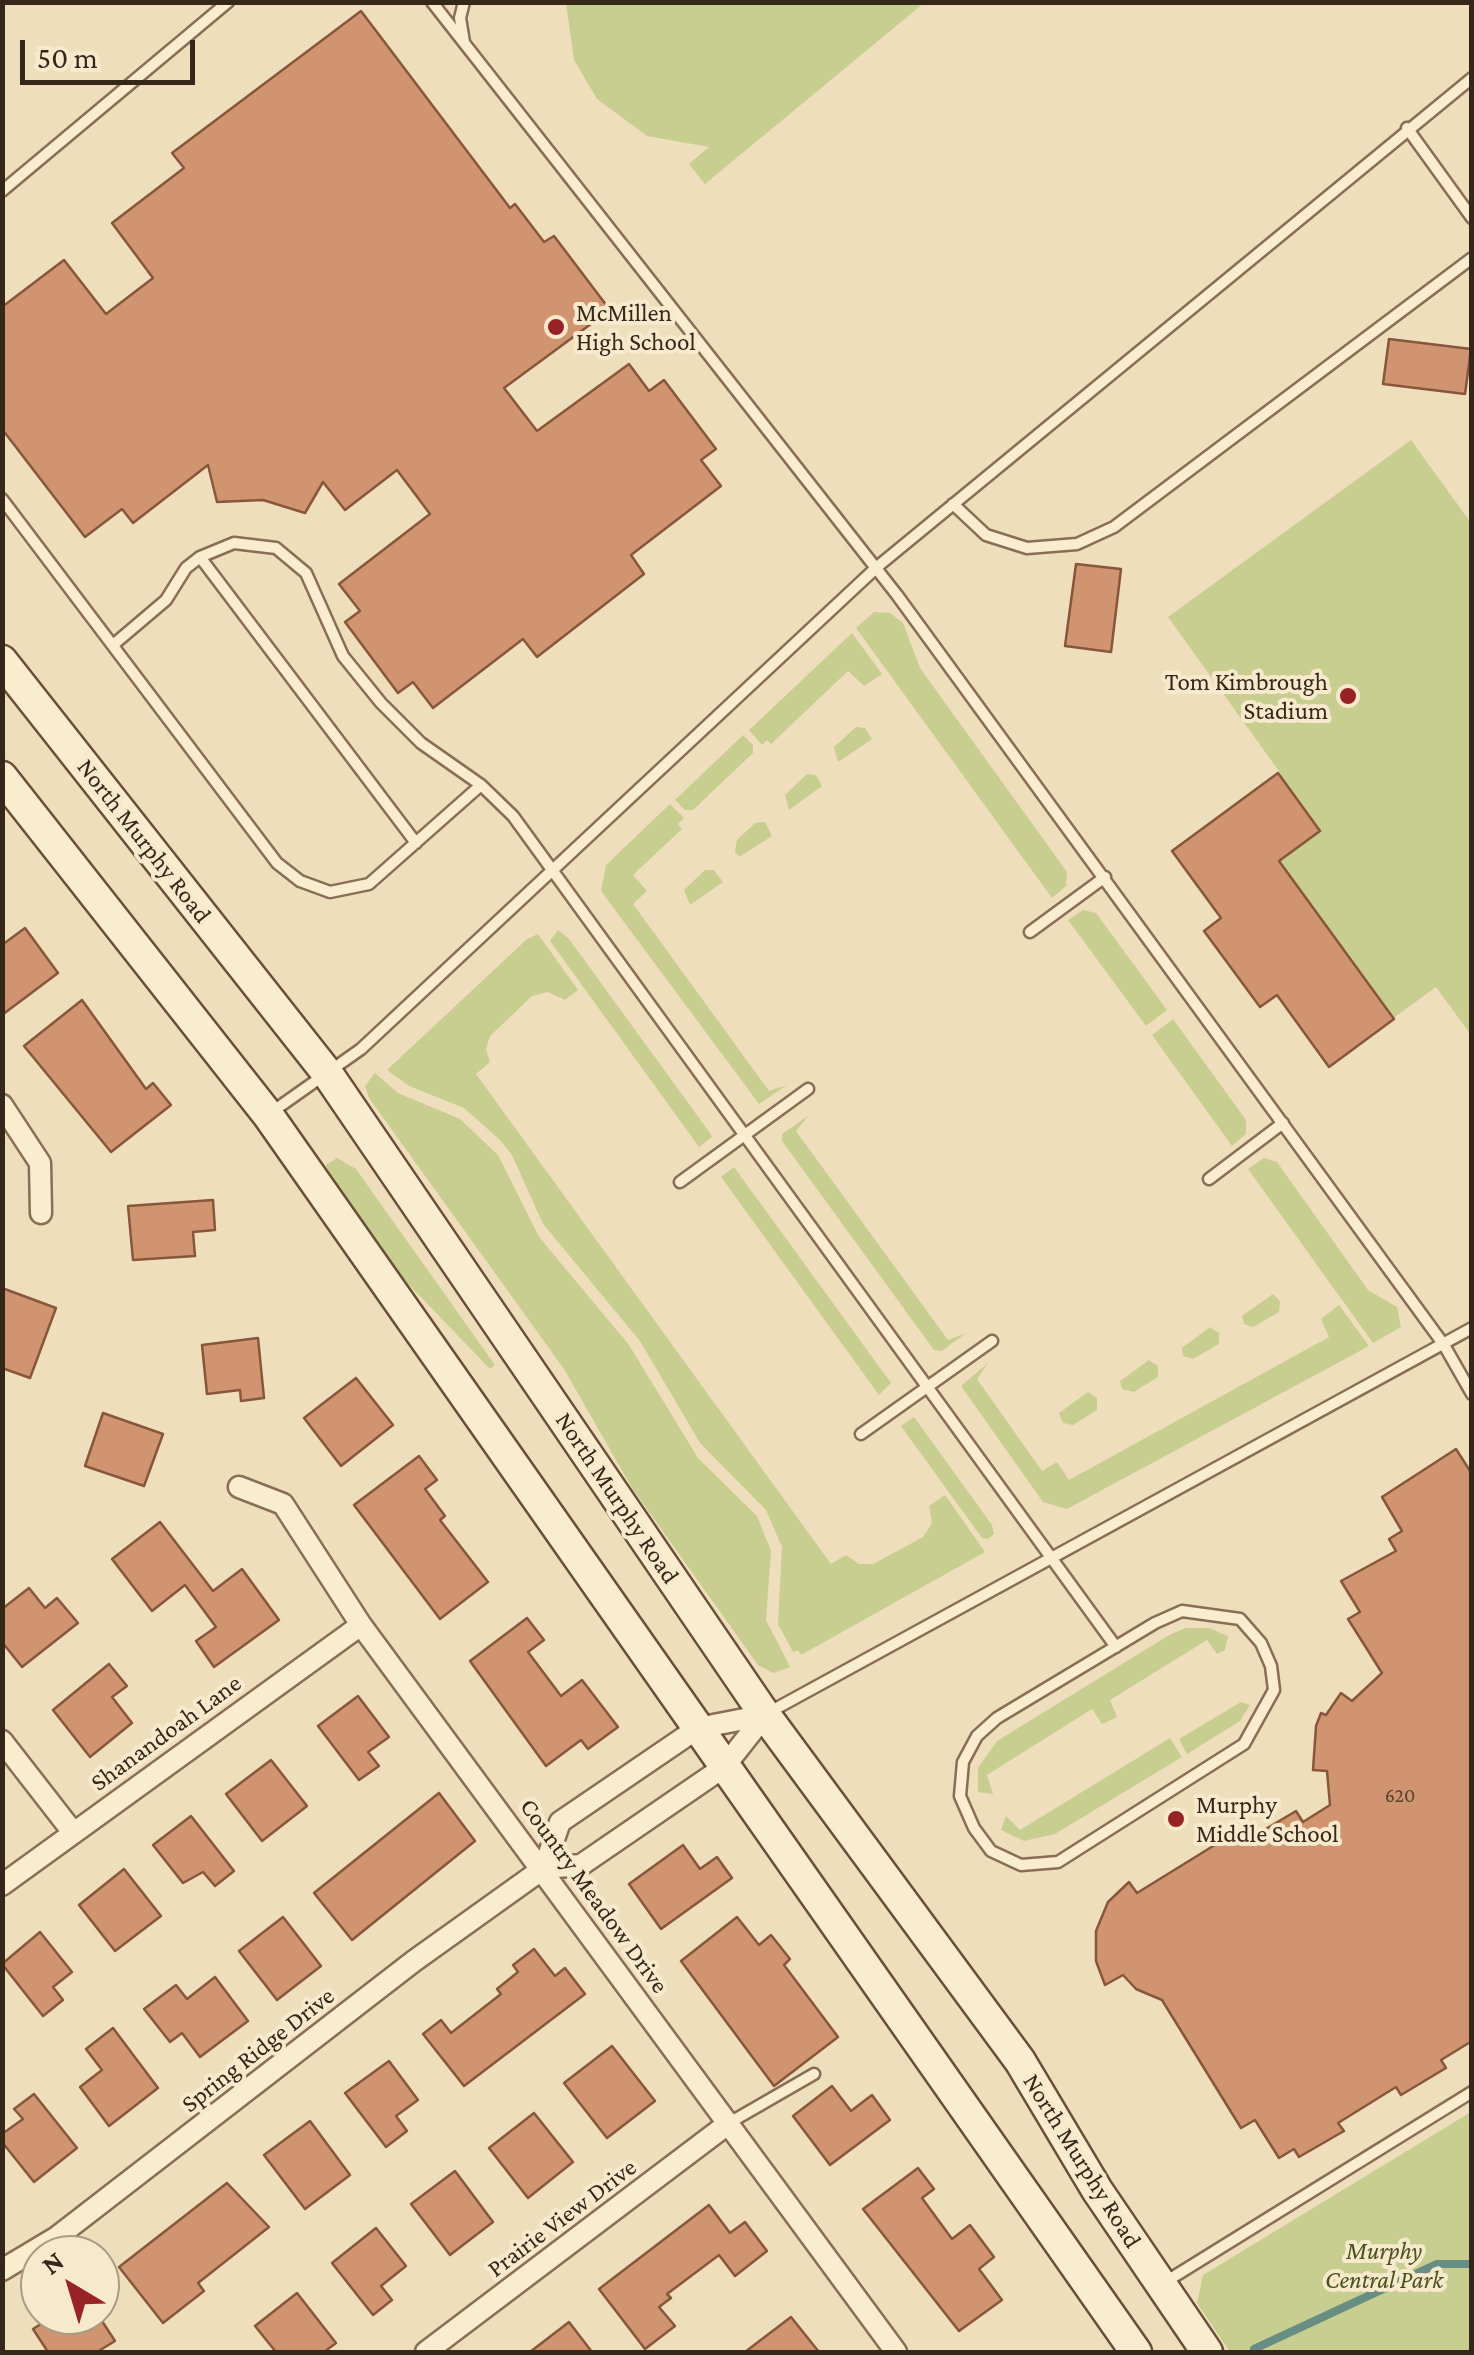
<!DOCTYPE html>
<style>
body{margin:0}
#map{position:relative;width:1474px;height:2355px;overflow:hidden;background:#efdebc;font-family:"Crimson Pro",serif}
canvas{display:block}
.frame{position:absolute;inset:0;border:5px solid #36271b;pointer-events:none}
.north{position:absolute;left:20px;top:2235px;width:100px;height:100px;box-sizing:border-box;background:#f7e9cc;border:2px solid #aa9b85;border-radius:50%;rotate:322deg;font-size:28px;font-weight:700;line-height:40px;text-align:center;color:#36271b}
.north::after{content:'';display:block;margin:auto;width:35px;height:45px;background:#992227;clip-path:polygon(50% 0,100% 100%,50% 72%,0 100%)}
.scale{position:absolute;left:20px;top:40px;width:175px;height:45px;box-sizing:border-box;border:5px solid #36271b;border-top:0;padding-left:12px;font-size:30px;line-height:35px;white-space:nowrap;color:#36271b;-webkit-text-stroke:8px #f7e9cc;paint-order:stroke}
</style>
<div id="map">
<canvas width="1474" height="2355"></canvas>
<div class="frame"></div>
<div class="north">N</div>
<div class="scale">50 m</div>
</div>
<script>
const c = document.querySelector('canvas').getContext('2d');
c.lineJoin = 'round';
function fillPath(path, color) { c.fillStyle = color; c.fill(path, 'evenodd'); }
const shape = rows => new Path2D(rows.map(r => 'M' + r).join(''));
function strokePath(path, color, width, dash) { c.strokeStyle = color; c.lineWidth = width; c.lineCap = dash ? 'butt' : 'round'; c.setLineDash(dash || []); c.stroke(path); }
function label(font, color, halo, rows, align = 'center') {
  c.font = font + ' "Crimson Pro",serif'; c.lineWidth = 8; c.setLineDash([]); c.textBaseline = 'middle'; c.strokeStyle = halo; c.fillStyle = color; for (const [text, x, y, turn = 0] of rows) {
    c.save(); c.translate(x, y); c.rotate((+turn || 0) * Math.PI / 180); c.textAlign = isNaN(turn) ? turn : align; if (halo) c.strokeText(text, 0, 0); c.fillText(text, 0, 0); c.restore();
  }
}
const green = shape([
 [566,3,566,2,924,3,705,184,689,164,709,147,647,136,597,99,574,60],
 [1411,440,1471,523,1471,1035,1436,987,1329,1065,1171,850,1281,774,1168,617],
 [874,612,890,613,903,623,920,668,1067,872,1066,886,1052,898,856,628],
 [852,633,882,674,864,686,848,671,771,744,767,740,762,745,749,730],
 [856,727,865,728,872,739,838,762,834,747],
 [743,735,753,745,753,753,693,810,685,810,675,800],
 [807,774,816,775,822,786,789,810,785,795],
 [670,804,684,818,678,824,682,829,633,875,647,891,633,904,769,1091,787,1085,759,1104,601,891,606,865],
 [765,822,772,836,739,857,735,852,737,840,755,823],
 [705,870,714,870,723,882,690,905,684,890],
 [1083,910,1096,913,1167,1010,1146,1026,1068,920],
 [558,930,569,939,710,1133,712,1137,699,1147,550,941],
 [538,934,578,990,565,1000,548,992,532,996,490,1036,486,1049,490,1062,476,1074,831,1564,846,1555,859,1564,873,1564,923,1537,932,1523,929,1506,945,1495,985,1552,801,1655,798,1650,793,1652,778,1624,782,1547,766,1510,700,1443,640,1341,543,1224,512,1155,500,1140,464,1108,409,1086,387,1070,527,939],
 [1173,1019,1246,1120,1246,1134,1232,1146,1152,1035],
 [375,1073,398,1093,460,1119,498,1155,539,1237,629,1345,698,1458,757,1516,771,1551,766,1620,790,1667,773,1673,758,1665,632,1488,564,1369,369,1098,365,1086],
 [809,1115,796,1131,948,1340,966,1333,942,1351,934,1350,782,1141,782,1134],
 [337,1158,356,1169,495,1365,490,1369,389,1264,330,1180,326,1165],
 [1264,1158,1277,1162,1368,1290,1397,1307,1401,1327,1373,1343,1248,1169],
 [734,1167,891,1383,879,1395,721,1177],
 [1273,1294,1280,1301,1279,1312,1253,1327,1244,1324,1242,1316],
 [1339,1305,1369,1346,1067,1509,1043,1502,961,1386,988,1363,977,1379,1042,1471,1057,1462,1069,1480,1329,1337,1321,1319],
 [1210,1327,1219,1333,1219,1344,1193,1359,1183,1356,1182,1348],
 [1149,1360,1158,1366,1158,1377,1134,1392,1122,1389,1120,1381],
 [1088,1392,1097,1398,1097,1410,1073,1425,1063,1423,1059,1413],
 [914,1417,992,1525,994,1534,988,1539,982,1538,901,1426],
 [1209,1628,1228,1636,1225,1650,1217,1654,1207,1640,1110,1700,1117,1717,1102,1724,1092,1709,987,1775,993,1794,978,1792,978,1768,997,1741,1171,1634,1186,1628],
 [1241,1702,1250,1705,1240,1721,1187,1754,1179,1739],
 [1170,1738,1182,1757,1055,1834,1024,1841,1001,1830,1006,1816,1020,1830],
 [1471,2112,1471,2352,1230,2352,1197,2303,1203,2275]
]);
const stream = shape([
 [1254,2349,1437,2264,1472,2264]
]);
const building = shape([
 [361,11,510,208,515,204,544,242,554,236,610,310,504,388,537,431,629,364,649,391,664,380,716,449,701,460,721,486,631,555,644,574,537,657,523,639,433,708,413,682,398,693,345,622,360,611,339,584,430,514,397,470,345,510,323,482,305,513,263,500,217,502,208,465,133,523,122,509,85,537,2,429,2,307,64,260,106,314,153,278,112,223,184,168,172,153,361,11],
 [1389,339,1471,349,1465,394,1383,384,1389,339],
 [1076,564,1121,569,1111,652,1065,646,1076,564],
 [1278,773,1320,831,1279,861,1394,1019,1329,1067,1277,995,1260,1007,1204,931,1221,918,1172,851,1278,773],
 [25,928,58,973,2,1015,2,945,25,928],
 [82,1000,146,1089,153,1083,171,1105,111,1152,24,1046,82,1000],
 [213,1200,215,1230,193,1232,195,1256,133,1260,128,1206,213,1200],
 [2,1288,56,1308,30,1378,2,1368,2,1288],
 [258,1338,264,1398,241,1401,240,1390,207,1394,202,1345,258,1338],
 [356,1378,393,1425,341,1466,304,1418,356,1378],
 [103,1413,163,1434,144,1486,85,1466,103,1413],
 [1456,1449,1472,1474,1472,2041,1441,2060,1446,2068,1401,2095,1396,2087,1338,2123,1344,2131,1299,2157,1294,2149,1279,2158,1255,2120,1241,2128,1162,2000,1136,1989,1123,1975,1105,1985,1096,1961,1096,1931,1108,1902,1129,1882,1137,1893,1252,1822,1259,1833,1296,1811,1303,1822,1330,1805,1327,1771,1313,1770,1316,1726,1321,1713,1326,1715,1341,1693,1352,1701,1382,1673,1348,1619,1360,1612,1341,1581,1396,1551,1389,1539,1402,1531,1382,1497,1456,1449],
 [419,1456,437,1480,425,1489,445,1516,440,1520,488,1582,440,1619,354,1505,419,1456],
 [160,1522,213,1591,242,1569,279,1620,214,1667,196,1641,216,1627,185,1585,152,1611,112,1559,160,1522],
 [29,1588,45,1608,57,1598,78,1623,22,1667,2,1642,2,1609,29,1588],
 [527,1618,544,1640,528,1652,561,1696,582,1680,618,1727,588,1749,581,1740,546,1766,470,1661,527,1618],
 [109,1664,127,1686,112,1697,132,1723,90,1757,53,1710,109,1664],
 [358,1696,389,1737,368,1752,379,1766,359,1780,318,1726,358,1696],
 [271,1760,307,1806,262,1841,226,1794,271,1760],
 [439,1793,475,1841,352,1940,314,1893,439,1793],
 [191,1816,234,1871,215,1886,203,1872,183,1883,153,1845,191,1816],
 [683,1845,700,1869,717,1857,732,1878,661,1929,629,1884,683,1845],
 [124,1869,161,1916,115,1951,79,1905,124,1869],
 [283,1917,321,1966,277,2000,239,1951,283,1917],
 [737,1917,759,1945,771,1935,790,1959,784,1965,838,2037,774,2086,681,1961,737,1917],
 [40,1932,72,1972,53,1987,63,2000,43,2016,2,1964,40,1932],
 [534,1949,555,1976,565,1968,585,1994,464,2086,423,2034,441,2020,451,2033,501,1994,497,1989,518,1972,513,1965,534,1949],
 [215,1977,248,2021,200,2057,182,2033,170,2042,144,2009,176,1985,187,1999,215,1977],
 [113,2028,158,2088,109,2126,80,2087,102,2070,86,2049,113,2028],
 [612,2046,655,2101,607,2138,564,2083,612,2046],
 [389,2061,418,2100,396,2116,407,2131,386,2147,345,2093,389,2061],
 [832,2086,851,2111,872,2095,890,2120,830,2165,793,2116,832,2086],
 [34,2094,77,2148,34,2182,2,2142,2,2134,23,2119,14,2109,34,2094],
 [534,2113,573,2162,528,2198,489,2148,534,2113],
 [310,2121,350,2175,305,2209,264,2155,310,2121],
 [918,2168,934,2189,922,2198,952,2239,970,2225,994,2257,979,2269,1002,2300,959,2331,863,2209,918,2168],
 [455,2171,493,2222,450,2255,411,2204,455,2171],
 [227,2183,269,2227,198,2283,204,2291,163,2323,119,2267,227,2183],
 [709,2205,730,2233,745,2222,767,2251,735,2276,719,2255,667,2294,671,2298,659,2307,675,2326,645,2349,599,2289,709,2205],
 [376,2228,406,2266,381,2286,392,2300,373,2315,332,2263,376,2228],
 [297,2293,336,2343,324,2352,276,2352,255,2326,297,2293],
 [55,2315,98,2315,115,2341,97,2352,48,2352,33,2329,55,2315],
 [791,2317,819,2352,745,2352,791,2317],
 [569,2322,592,2352,530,2352,569,2322]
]);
const lane = shape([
 [432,2,897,595,1444,1345,1472,1394],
 [464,2,460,18,464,42],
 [1407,128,1472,218],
 [2,191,228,2],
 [2,499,277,863,300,881,330,892,369,884,481,785,513,816,1116,1647],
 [953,504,986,535,1027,548,1077,544,1114,527,1472,258],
 [200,557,416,843],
 [113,645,166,600,186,568,200,557,234,543,276,548,306,573,343,656,381,703,421,743,481,785],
 [1030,932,1105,877],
 [269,1114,361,1049,877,567,1472,78],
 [1209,1179,1283,1123],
 [680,1182,808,1089],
 [861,1434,992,1341],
 [1182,1611,1240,1619,1261,1643,1271,1666,1274,1690,1244,1744,1058,1862,1021,1865,991,1851,974,1828,960,1796,963,1762,977,1736,997,1718,1155,1623,1182,1611],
 [766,1714,1472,1328],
 [729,2123,814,2074],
 [1162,2284,1472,2092]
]);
const street = shape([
 [2,1105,40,1163,41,1213],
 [239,1487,283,1504,361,1625,896,2352],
 [2,1741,72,1831],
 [544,1868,560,1822,698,1728,765,1715],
 [2,1885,361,1625],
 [2,2270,57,2237,414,1961,544,1868,581,1865,724,1767,765,1715],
 [426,2352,729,2123]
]);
const secondary = shape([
 [2,661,327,1073,765,1715,1020,2061,1097,2190,1207,2352],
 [2,777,268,1115,1136,2352]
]);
const markers = [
 [556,327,10,"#992227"],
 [1348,696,10,"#992227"],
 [1176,1819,10,"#992227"]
];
const numberNames = [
 ["620",1400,1796]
];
const poiNames = [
 ["McMillen",576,313],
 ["High School",576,342],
 ["Tom Kimbrough",1328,682,"right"],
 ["Stadium",1328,711,"right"],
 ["Murphy",1196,1805],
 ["Middle School",1196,1834]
];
const streetNames = [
 ["North Murphy Road",144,841,52],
 ["North Murphy Road",617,1498,56],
 ["Shanandoah Lane",166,1733,-36],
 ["Country Meadow Drive",594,1896,54],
 ["Spring Ridge Drive",258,2050,-38],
 ["North Murphy Road",1082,2161,58],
 ["Prairie View Drive",562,2218,-37]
];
const parkNames = [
 ["Murphy",1384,2251],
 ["Central Park",1384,2280]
];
fillPath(green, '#c8ce90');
strokePath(stream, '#688e83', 8);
fillPath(building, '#d09570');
strokePath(building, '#88563a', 2.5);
strokePath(lane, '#886e55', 15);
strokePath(street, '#886e55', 25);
strokePath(secondary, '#694f38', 35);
strokePath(lane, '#faeccf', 10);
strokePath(street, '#faeccf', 20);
strokePath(secondary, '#faeccf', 30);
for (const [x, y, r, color] of markers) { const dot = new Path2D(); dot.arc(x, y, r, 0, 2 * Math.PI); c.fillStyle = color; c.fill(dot); strokePath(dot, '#f7e9cc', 4); }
label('20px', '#5c4230', null, numberNames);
label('25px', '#36271b', '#f7e9cc', poiNames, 'left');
label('25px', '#36271b', '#f7e9cc', streetNames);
label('italic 25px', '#485320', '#f7e9cc', parkNames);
</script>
